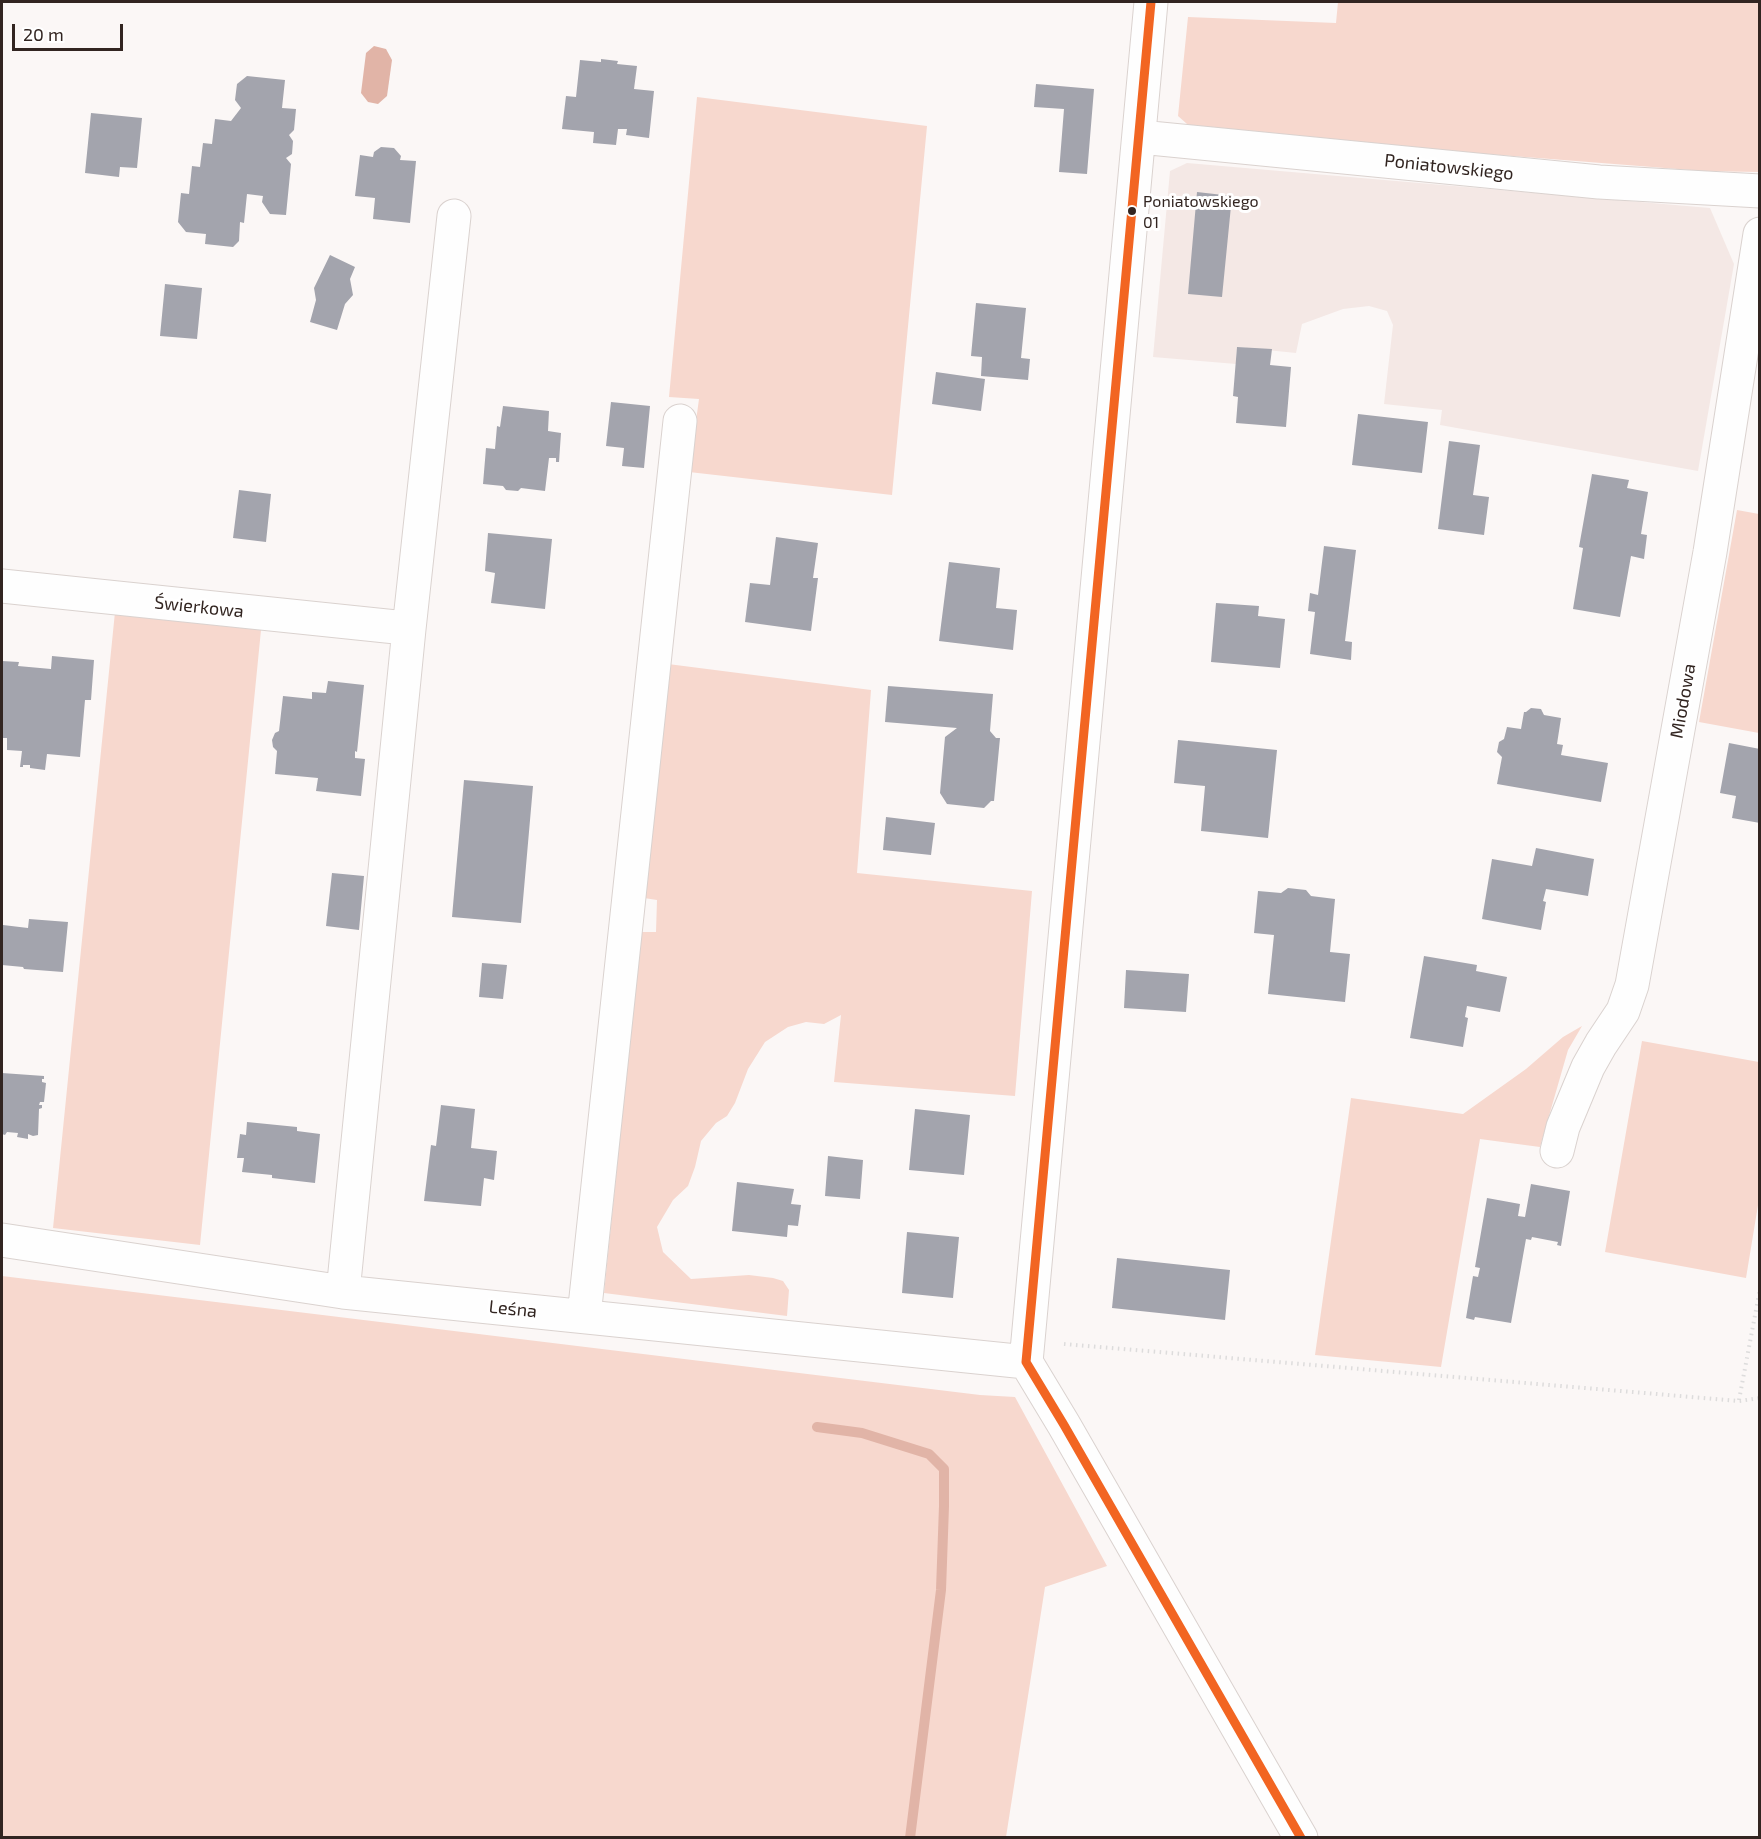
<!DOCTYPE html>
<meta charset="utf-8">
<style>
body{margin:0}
#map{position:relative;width:1761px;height:1839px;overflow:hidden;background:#fbf7f6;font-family:"Exo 2",sans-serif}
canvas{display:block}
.frame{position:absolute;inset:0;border:3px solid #322521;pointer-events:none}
.scale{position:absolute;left:12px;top:24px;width:111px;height:27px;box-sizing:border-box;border:3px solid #322521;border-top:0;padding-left:8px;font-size:18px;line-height:21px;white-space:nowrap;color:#322521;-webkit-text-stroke:4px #fff;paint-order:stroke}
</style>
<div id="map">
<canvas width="1761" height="1839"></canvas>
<div class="frame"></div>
<div class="scale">20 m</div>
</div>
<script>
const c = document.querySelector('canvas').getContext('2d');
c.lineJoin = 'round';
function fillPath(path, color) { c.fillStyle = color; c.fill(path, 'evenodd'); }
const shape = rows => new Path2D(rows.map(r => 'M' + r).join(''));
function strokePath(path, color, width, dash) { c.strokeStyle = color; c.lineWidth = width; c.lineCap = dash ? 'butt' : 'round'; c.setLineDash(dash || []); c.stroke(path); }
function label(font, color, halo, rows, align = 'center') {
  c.font = font + ' "Exo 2",sans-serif'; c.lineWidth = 6; c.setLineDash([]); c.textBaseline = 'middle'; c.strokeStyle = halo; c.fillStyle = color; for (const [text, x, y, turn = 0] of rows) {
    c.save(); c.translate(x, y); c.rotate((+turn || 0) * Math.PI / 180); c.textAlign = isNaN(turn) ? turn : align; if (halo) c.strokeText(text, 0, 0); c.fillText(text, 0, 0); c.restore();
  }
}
const built = shape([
 [1187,163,1710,208,1734,264,1698,471,1440,425,1442,410,1384,404,1393,325,1387,311,1369,306,1343,309,1302,324,1296,353,1237,347,1236,364,1153,357,1170,171]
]);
const green = shape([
 [1338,2,1759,2,1759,172,1703,171,1195,131,1178,116,1188,17,1336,23],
 [697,97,927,126,892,495,689,472,699,399,669,397],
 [1737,510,1759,514,1759,733,1699,722],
 [115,612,261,630,200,1245,53,1228],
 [668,664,871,690,857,873,1032,891,1015,1096,834,1082,841,1015,824,1024,806,1022,788,1027,765,1042,748,1069,735,1103,727,1116,716,1123,701,1141,695,1167,688,1186,673,1200,657,1227,663,1252,691,1279,749,1275,773,1278,783,1281,789,1290,787,1316,604,1293,641,932,656,932,657,900,644,898],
 [1582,1026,1568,1050,1540,1147,1480,1139,1441,1367,1315,1355,1351,1098,1463,1114,1526,1069,1563,1037],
 [1642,1041,1759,1062,1759,1199,1746,1278,1605,1252],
 [2,1276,980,1395,1015,1397,1107,1566,1045,1587,1006,1837,2,1837]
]);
const water = shape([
 [374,46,386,49,392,60,387,96,378,104,368,102,361,93,366,53]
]);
const stream = shape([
 [817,1427,862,1433,929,1454,944,1469,944,1506,941,1590,910,1838]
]);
const building = shape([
 [601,59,618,61,617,64,637,66,634,89,654,91,649,138,626,135,627,129,618,129,616,145,593,143,594,132,562,129,566,96,576,97,580,60,601,62],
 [247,76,285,80,282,108,296,109,294,130,289,135,293,141,292,154,286,158,291,164,286,215,270,214,262,202,263,196,247,194,244,223,240,222,239,241,233,247,205,244,206,234,186,232,178,222,181,193,189,194,192,166,200,167,203,143,212,144,215,119,231,121,241,108,235,100,237,84],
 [1036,84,1094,89,1087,174,1059,172,1064,109,1034,107],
 [91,113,142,118,137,168,120,167,119,177,85,173],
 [381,147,394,148,401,156,400,160,416,161,410,223,373,219,375,198,355,196,360,155,373,157,374,152],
 [1197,192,1232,196,1222,297,1188,294],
 [330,255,355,267,350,279,353,295,345,304,337,330,310,322,316,300,314,288],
 [165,284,202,288,197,339,160,336],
 [976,303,1026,308,1021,358,1030,359,1028,380,981,376,982,357,971,356],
 [1237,347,1272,349,1270,365,1291,367,1286,427,1236,423,1238,397,1233,396],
 [936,372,985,379,981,411,932,404],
 [611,402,650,406,644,468,622,466,624,448,606,446],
 [503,406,549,411,548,431,561,433,559,462,556,462,556,458,549,458,545,491,521,488,518,491,506,490,503,486,483,484,486,448,495,449,497,426,500,427],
 [1358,414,1428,422,1422,473,1352,465],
 [1449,441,1480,445,1473,495,1489,497,1484,535,1438,529],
 [1592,474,1629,480,1627,488,1648,492,1641,534,1647,535,1644,559,1631,556,1620,617,1573,609,1583,548,1579,547],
 [239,490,271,494,266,542,233,538],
 [488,533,552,539,545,609,491,603,495,573,485,571],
 [776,537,818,543,813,578,818,578,811,631,745,622,750,583,770,585],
 [1324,546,1356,550,1345,641,1352,642,1351,660,1310,654,1315,612,1308,611,1310,593,1318,595],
 [949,562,1000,568,996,608,1017,610,1013,650,939,641],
 [1216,603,1259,606,1258,616,1285,619,1280,668,1211,662],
 [52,656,94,660,91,700,85,700,80,757,47,754,45,770,30,768,30,765,23,765,23,767,20,767,22,751,7,750,7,738,2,738,2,661,19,662,18,666,51,669],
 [328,681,364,685,357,752,355,751,355,758,365,759,361,796,316,791,318,778,275,774,277,751,273,747,272,740,275,733,279,731,283,696,312,699,312,692,326,693],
 [888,686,993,694,990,731,996,738,1000,738,994,801,991,801,984,808,947,804,940,793,945,737,957,728,885,722],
 [1531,708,1541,709,1544,715,1561,718,1557,744,1563,745,1561,755,1608,763,1601,802,1497,784,1502,757,1497,752,1499,742,1504,739,1507,727,1521,729,1524,712,1526,712],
 [1178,740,1277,750,1268,838,1201,831,1205,786,1174,783],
 [1729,743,1760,749,1760,823,1732,818,1736,796,1720,793],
 [464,780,533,786,521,923,452,917],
 [886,817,935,823,931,855,883,850],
 [1536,848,1594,859,1588,896,1546,889,1543,901,1546,902,1541,930,1482,919,1492,859,1532,866],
 [332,873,364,876,359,930,326,926],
 [1288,888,1306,890,1311,896,1335,899,1330,952,1350,954,1345,1002,1268,994,1274,935,1254,933,1258,891,1281,893],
 [29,919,68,922,63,972,24,969,23,967,2,965,3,925,28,928],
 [1424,956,1477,965,1476,971,1507,977,1500,1012,1467,1006,1465,1017,1468,1018,1463,1047,1410,1038],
 [482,963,507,965,503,999,479,997],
 [1126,970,1189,974,1186,1012,1124,1008],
 [2,1073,44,1076,44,1079,42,1079,42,1082,46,1083,44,1102,40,1102,39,1105,42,1105,42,1108,39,1109,38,1135,33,1136,28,1134,28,1139,17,1137,18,1133,7,1132,5,1135,2,1134],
 [441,1105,475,1109,471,1148,497,1151,494,1180,484,1178,481,1206,424,1201,431,1145,436,1146],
 [915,1109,970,1115,964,1175,909,1170],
 [247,1122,297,1127,297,1131,320,1134,315,1183,272,1178,272,1175,242,1172,244,1158,237,1158,240,1134,246,1135],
 [828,1156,863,1160,860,1199,825,1196],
 [737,1182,794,1189,791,1204,801,1205,798,1226,788,1225,787,1237,732,1231],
 [1531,1184,1570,1191,1561,1246,1557,1245,1558,1242,1532,1237,1531,1240,1526,1239,1511,1323,1475,1317,1474,1320,1466,1318,1473,1276,1478,1277,1480,1268,1475,1267,1487,1198,1520,1204,1518,1216,1525,1217],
 [907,1232,959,1237,953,1298,902,1293],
 [1117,1258,1230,1270,1225,1320,1112,1308]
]);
const path = shape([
 [1064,1344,1739,1401,1760,1398],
 [1739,1400,1760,1289]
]);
const minor = shape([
 [1151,2,1026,1362,1064,1425,1301,1838],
 [1140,137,1599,182,1760,191],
 [2,586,396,627],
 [1557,1151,1563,1127,1588,1067,1601,1044,1623,1011,1632,985,1710,552,1760,234],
 [2,1240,343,1292,1026,1362],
 [343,1292,409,629,454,216],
 [584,1316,680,421]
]);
const bus1 = shape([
 [1151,2,1026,1362,1064,1425,1301,1838]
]);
const markers = [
 [1132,211,5,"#322521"]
];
const busNames = [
 ["Poniatowskiego",1143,202],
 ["01",1143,223]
];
const streetNames = [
 ["Poniatowskiego",1449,167,6],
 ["Świerkowa",199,607,6],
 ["Miodowa",1683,701,-80],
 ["Leśna",513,1309,6]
];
fillPath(built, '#f4e8e5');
fillPath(green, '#f7d8ce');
fillPath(water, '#e1b4a7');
strokePath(stream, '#e1b4a7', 10);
fillPath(building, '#a3a4ad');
strokePath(minor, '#dad2cf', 35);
strokePath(path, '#dddcdc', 4, [1.5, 4.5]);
strokePath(minor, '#fefefe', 33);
strokePath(bus1, '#f26522', 9);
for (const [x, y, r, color] of markers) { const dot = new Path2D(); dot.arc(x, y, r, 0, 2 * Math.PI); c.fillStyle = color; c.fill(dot); strokePath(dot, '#fff', 2); }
label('16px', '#322521', '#fff', busNames, 'left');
label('18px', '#322521', '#fff', streetNames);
</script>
